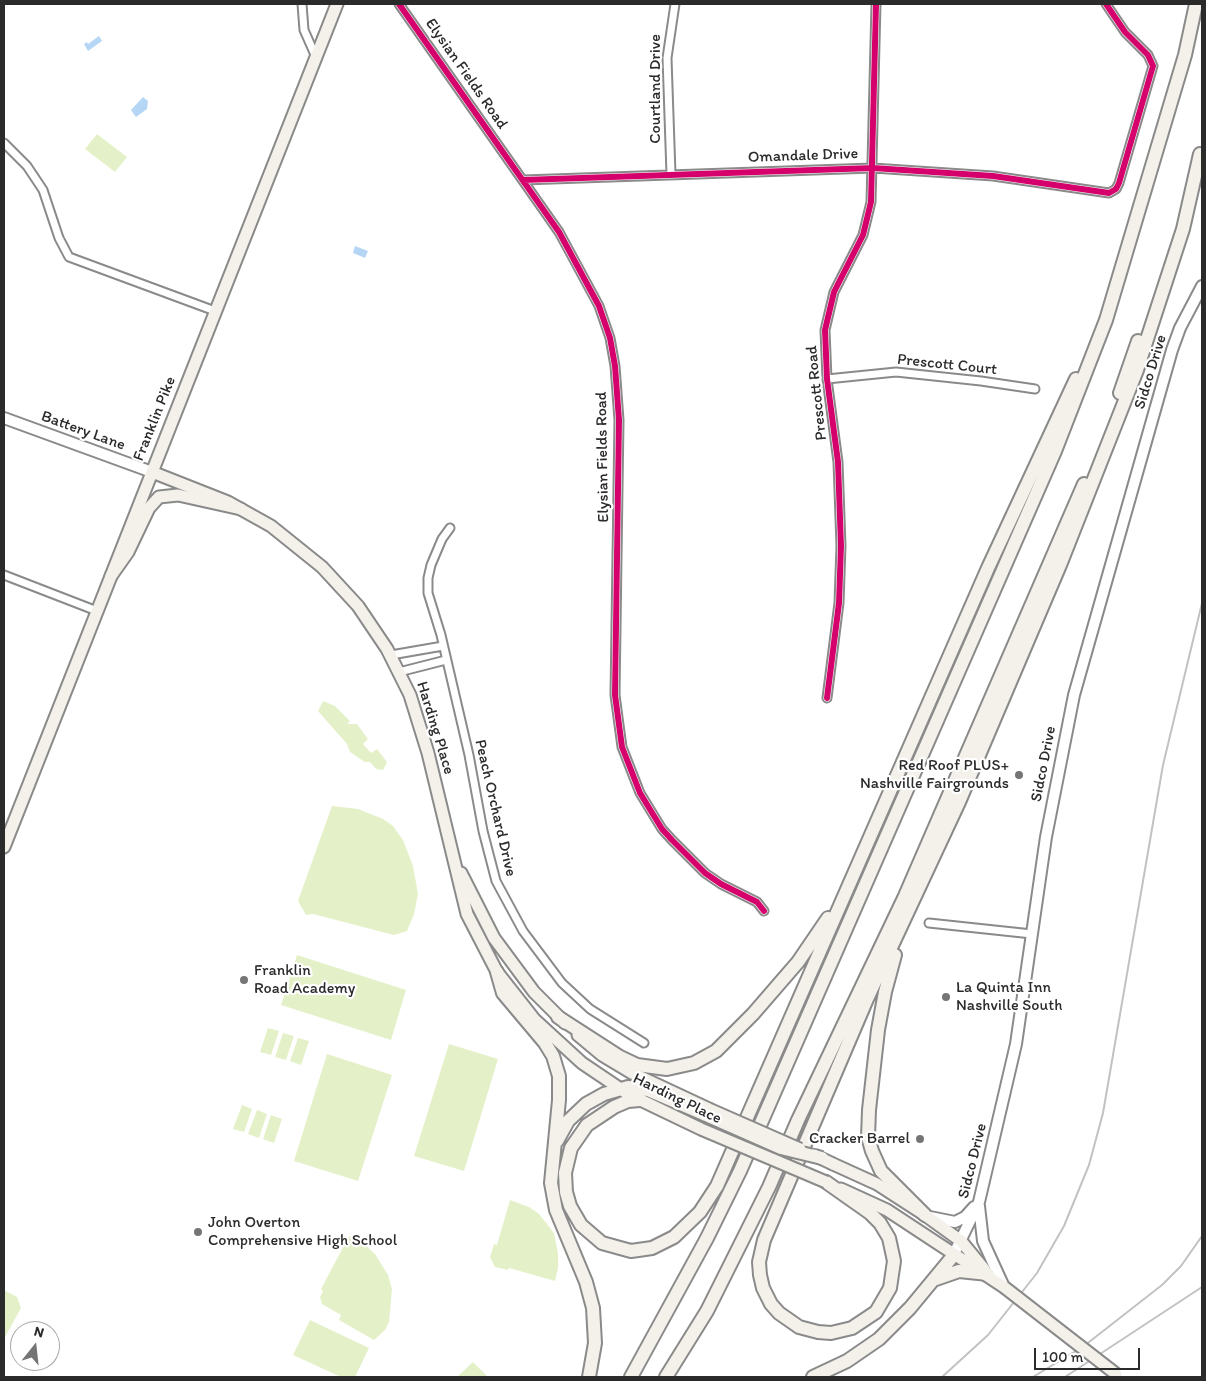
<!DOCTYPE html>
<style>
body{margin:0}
#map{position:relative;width:1206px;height:1381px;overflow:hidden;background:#fff;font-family:Itim,sans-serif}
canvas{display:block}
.frame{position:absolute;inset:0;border:5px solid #2b2b2b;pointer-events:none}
.north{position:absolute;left:10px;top:1321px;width:50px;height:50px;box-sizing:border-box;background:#fff;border:1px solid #aaa;border-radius:50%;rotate:16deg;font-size:14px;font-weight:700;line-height:20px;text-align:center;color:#2b2b2b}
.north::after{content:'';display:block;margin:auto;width:18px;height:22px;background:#757575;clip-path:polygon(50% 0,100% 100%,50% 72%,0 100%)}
.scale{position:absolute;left:1034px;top:1348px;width:106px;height:22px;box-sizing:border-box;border:2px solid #2b2b2b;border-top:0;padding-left:6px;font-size:15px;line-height:18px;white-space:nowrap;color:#2b2b2b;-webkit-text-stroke:4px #fff;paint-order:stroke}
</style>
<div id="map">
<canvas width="1206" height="1381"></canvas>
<div class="frame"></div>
<div class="north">N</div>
<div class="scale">100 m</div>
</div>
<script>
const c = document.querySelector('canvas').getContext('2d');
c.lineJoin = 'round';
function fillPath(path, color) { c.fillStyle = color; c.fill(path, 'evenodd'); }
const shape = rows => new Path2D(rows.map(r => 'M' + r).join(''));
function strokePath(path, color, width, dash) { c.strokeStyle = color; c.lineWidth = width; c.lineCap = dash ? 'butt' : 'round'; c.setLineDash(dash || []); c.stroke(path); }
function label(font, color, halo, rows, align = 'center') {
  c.font = font + ' Itim,sans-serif'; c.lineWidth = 4.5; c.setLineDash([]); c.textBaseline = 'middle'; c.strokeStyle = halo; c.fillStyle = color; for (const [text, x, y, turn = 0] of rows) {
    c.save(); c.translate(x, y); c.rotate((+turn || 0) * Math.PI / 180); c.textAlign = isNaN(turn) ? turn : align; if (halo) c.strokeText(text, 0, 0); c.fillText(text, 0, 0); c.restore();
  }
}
const green = shape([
 [97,134,127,157,115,172,85,149],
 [323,701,335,706,350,721,347,724,357,724,368,739,363,744,371,753,377,749,387,762,383,770,376,769,370,762,365,762,350,752,347,744,318,711],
 [332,806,358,809,383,819,393,826,403,840,413,866,418,894,414,914,407,931,394,935,313,914,306,915,298,901],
 [297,955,406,990,391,1040,281,1005],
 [268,1028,279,1031,271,1055,260,1052],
 [283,1033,294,1036,286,1060,275,1057],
 [298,1038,309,1041,301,1065,290,1061],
 [449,1044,498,1059,464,1171,414,1156],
 [327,1054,392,1075,358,1181,294,1161],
 [242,1105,252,1109,244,1132,233,1129],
 [257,1110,267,1114,259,1138,248,1134],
 [271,1115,282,1119,274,1143,263,1139],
 [510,1200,529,1207,539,1214,554,1233,558,1253,558,1268,555,1281,509,1268,508,1270,495,1267,490,1257,494,1244,497,1245],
 [349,1236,363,1243,375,1254,388,1275,392,1289,389,1322,385,1330,374,1340,339,1320,341,1315,322,1304,320,1297,323,1291,321,1289],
 [4,1290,17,1297,21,1308,4,1339],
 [310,1320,369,1348,355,1377,341,1377,293,1355],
 [473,1362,488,1377,456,1377,457,1377]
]);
const water = shape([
 [99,36,102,41,88,51,84,44,87,42,88,44],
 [143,97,148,101,147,109,136,117,131,110],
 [355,246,368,251,365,258,353,253]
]);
const minor = shape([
 [302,4,304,30,316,57],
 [399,4,559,232,599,306,610,338,615,366,619,420,615,695,622,747,640,793,662,829,672,840,705,873,721,884,757,902,764,911],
 [4,143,27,166,43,190,59,238,69,257,215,311],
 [671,174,667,58,675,4],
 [523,180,873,168,993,176,1109,193,1116,189,1119,183,1153,66,1148,55,1125,32,1106,4],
 [827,379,896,372,981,381,1035,389],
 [450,528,442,539,431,565,428,578,428,593,441,635,469,755,483,831,496,881,523,931,562,983,590,1009,644,1043],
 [4,575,97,611],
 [391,655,443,646],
 [399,672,446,660],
 [827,698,839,603,841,546,838,462,827,379,825,330,834,292,863,235,871,202,876,4],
 [929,923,1032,934]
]);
const secondary = shape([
 [4,418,152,472],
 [979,1206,983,1241,1004,1287],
 [930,1217,955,1222,965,1217,974,1207],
 [953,1256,979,1202,1016,1044,1046,837,1074,695,1172,350,1180,328,1202,286]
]);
const primary = shape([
 [152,472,228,502,271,526,322,567,358,606,387,649,410,695,428,753,467,914,497,972,534,1019,582,1063,628,1094,701,1129],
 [4,847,337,4],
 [461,873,494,938,534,992,565,1023],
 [578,1035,602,1055,632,1073,709,1109],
 [833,1164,877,1184,925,1215,961,1241,984,1269],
 [841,1189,887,1210,1004,1287]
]);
const trunk = shape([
 [111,576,128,552,149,508,159,497,178,495,241,509]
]);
const motorway = shape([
 [1120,393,1138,341],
 [895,955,885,992,878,1030,869,1110,868,1137,872,1151,881,1171,925,1215],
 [497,972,503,993,545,1043,553,1056,559,1076,559,1100,551,1183,556,1210,586,1282,593,1308,595,1343,589,1377],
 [558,1017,620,1057,637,1065,667,1069,694,1063,716,1051,753,1014,798,962,828,918],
 [640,1100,628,1101,614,1107,587,1125,571,1148,565,1173,566,1192,570,1206,581,1225,602,1243,631,1251,652,1248,674,1237,700,1212,717,1186,988,568,1076,379],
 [557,1141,568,1121,586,1104,604,1094,628,1087,648,1090,706,1115],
 [826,1182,870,1213,880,1223,889,1238,894,1261,890,1288,876,1312,852,1328,831,1333,818,1332,799,1327,779,1313,771,1304,763,1288,760,1275,759,1262,764,1240,867,999,959,802,1060,565,1137,370,1183,229,1200,154],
 [936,1279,959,1271,988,1274],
 [631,1377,707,1238,740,1171,1055,451,1106,320,1185,55,1196,4],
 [666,1377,707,1311,769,1187,798,1120,905,896,1084,484],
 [813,1377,847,1361,879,1339,910,1308,953,1256]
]);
const rail = shape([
 [942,1377,988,1335,1037,1273,1064,1226,1089,1165,1103,1113,1163,765,1202,603],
 [1033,1377,1084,1346,1162,1285,1181,1266,1202,1236],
 [1065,1377,1202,1287]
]);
const primaryBridge = shape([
 [709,1109,800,1149],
 [701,1129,826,1182],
 [814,1155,833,1164],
 [1004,1287,1116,1374]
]);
const motorwayBridge = shape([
 [706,1115,781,1148,822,1158]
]);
const cycleway = shape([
 [399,4,559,232,599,306,610,338,615,366,619,420,615,695,622,747,640,793,662,829,672,840,705,873,721,884,757,902,764,911],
 [523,180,873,168,993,176,1109,193,1116,189,1119,183,1153,66,1148,55,1125,32,1106,4],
 [827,698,839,603,841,546,838,462,827,379,825,330,834,292,863,235,871,202,876,4]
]);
const markers = [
 [1019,775,5,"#757575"],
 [244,980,5,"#757575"],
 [946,997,5,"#757575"],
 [920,1139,5,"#757575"],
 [198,1232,5,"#757575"]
];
const streetNames = [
 ["Elysian Fields Road",466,74,55],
 ["Courtland Drive",656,89,-90],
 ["Omandale Drive",803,156,-2],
 ["Prescott Court",947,365,6],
 ["Sidco Drive",1151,372,-73],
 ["Prescott Road",817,393,-96],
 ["Franklin Pike",155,419,-68],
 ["Battery Lane",83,431,20],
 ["Elysian Fields Road",603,457,-91],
 ["Harding Place",435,728,73],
 ["Sidco Drive",1044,764,-79],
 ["Peach Orchard Drive",495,808,77],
 ["Harding Place",677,1099,26],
 ["Sidco Drive",973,1161,-76]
];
const poiNames = [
 ["Red Roof PLUS+",1009,766,"right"],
 ["Nashville Fairgrounds",1009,784,"right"],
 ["Franklin",254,971],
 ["Road Academy",254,989],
 ["La Quinta Inn",956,988],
 ["Nashville South",956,1006],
 ["Cracker Barrel",910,1139,"right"],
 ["John Overton",208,1223],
 ["Comprehensive High School",208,1241]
];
fillPath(green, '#e4f1c8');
fillPath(water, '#b6d6f5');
strokePath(minor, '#8a8a8a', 11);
strokePath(secondary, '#8a8a8a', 14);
strokePath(primary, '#8a8a8a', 15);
strokePath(trunk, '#8a8a8a', 15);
strokePath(motorway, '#8a8a8a', 16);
strokePath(minor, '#fff', 7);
strokePath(secondary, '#fff', 10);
strokePath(primary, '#f4f1eb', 11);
strokePath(trunk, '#f4f1eb', 11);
strokePath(motorway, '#f4f1eb', 12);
strokePath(rail, '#c2c2c2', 2);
strokePath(primaryBridge, '#8a8a8a', 15, []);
strokePath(motorwayBridge, '#8a8a8a', 16, []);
strokePath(primaryBridge, '#f4f1eb', 11);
strokePath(motorwayBridge, '#f4f1eb', 12);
strokePath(cycleway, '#d6006c', 6);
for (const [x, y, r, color] of markers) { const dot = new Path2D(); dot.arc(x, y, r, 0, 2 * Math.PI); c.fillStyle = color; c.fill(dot); strokePath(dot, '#fff', 2); }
label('16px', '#2b2b2b', '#fff', streetNames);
label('16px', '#2b2b2b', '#fff', poiNames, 'left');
</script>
